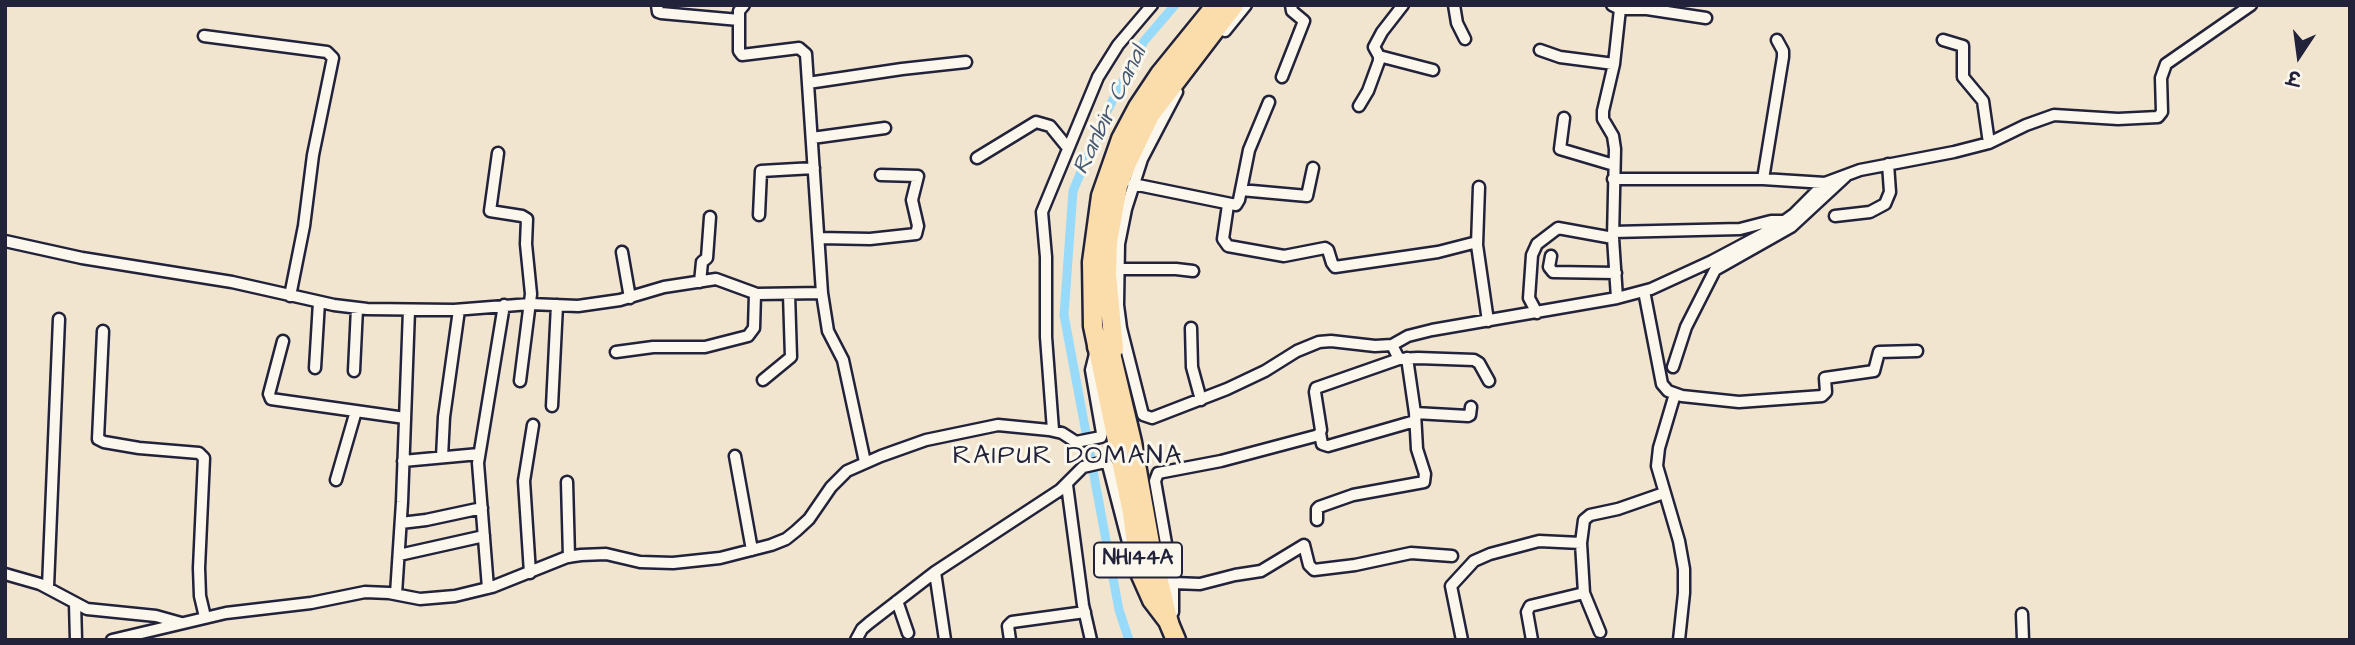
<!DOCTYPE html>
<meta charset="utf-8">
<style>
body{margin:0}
#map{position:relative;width:2355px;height:645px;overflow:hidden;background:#f1e5cf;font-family:"Architects Daughter","Playpen Sans Deva",sans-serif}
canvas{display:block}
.frame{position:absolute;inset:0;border:7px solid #22223b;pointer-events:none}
.north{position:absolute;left:2264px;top:21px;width:70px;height:70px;-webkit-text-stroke:5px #fbf7ec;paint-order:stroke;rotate:193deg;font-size:19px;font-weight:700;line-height:28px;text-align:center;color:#22223b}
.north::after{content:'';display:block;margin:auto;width:24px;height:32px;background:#22223b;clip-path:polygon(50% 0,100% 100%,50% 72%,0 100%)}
</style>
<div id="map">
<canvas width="2355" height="645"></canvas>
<div class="frame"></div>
<div class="north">उ</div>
</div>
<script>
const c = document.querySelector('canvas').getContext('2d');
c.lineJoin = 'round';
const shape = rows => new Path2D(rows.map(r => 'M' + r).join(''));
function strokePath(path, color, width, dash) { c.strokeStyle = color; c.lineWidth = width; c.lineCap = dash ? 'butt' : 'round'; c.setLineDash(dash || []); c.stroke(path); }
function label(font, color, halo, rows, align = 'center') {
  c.font = font + ' "Architects Daughter",sans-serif'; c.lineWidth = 6; c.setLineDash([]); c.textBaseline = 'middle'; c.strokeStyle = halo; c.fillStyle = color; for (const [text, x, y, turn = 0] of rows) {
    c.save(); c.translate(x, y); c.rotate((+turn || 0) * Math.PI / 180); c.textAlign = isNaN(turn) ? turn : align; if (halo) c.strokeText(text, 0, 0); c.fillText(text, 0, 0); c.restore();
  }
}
const canal = shape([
 [1129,640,1119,610,1064,315,1073,191,1105,115,1144,41,1175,5]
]);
const street = shape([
 [657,5,658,12,661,13,739,20],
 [744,5,739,11,739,51,742,55,799,48,806,54,822,293],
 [1454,5,1457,23,1465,39],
 [1612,5,1620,9,1647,9,1706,18],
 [1225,31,1246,5],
 [204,36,327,52,333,58,313,155,304,226,290,296],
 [1943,40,1963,46,1963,77,1983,101,1989,143],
 [1540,50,1560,57,1614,64],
 [1379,56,1433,70],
 [1282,77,1304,21,1292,11,1291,5],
 [808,83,902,69,966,62],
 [1177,92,1142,159,1126,209,1119,244,1118,305,1121,328,1143,415,1152,418,1227,389,1265,371,1297,351,1319,342,1331,341,1375,346,1392,345,1399,359],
 [1359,106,1368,91,1379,61,1379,56,1374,47,1382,32,1403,5],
 [1564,118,1560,149,1614,165],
 [812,138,885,128],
 [498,153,490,211,522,216,527,219,526,244,531,294,520,381],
 [977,158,1036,122,1050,126,1068,148],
 [1613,179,1763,179,1825,183],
 [1763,179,1783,57,1783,51,1777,40],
 [1133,184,1236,205,1239,200,1249,150,1269,102],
 [1479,187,1477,245,1488,321],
 [1241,190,1307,196,1313,168],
 [1228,205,1223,239,1228,246,1284,256,1325,248,1328,250,1332,263,1335,267,1438,252,1477,242],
 [759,215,761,171,814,168],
 [1835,216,1870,212,1885,204,1890,192,1888,164],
 [1613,232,1740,229,1771,221,1783,221],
 [819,238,870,239,916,234,918,226,912,200,918,176,881,175],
 [5,241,82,258,232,282,334,305,367,309,454,310,530,304,578,306,620,300,664,287,716,279,757,294,822,293,828,331,843,360,865,462],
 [622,252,630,298],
 [1551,256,1549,267,1553,272,1616,273],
 [1118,269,1176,269,1193,271],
 [700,282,702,262,707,258,710,217],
 [1644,291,1662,384,1668,391,1682,396,1739,402,1822,396,1826,392,1825,378,1874,371,1879,352,1917,351],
 [1617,298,1613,238,1615,149,1613,136,1603,119,1603,111,1614,64,1620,9],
 [1537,313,1529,298,1532,255,1537,244,1558,228,1613,238],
 [1191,328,1192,367,1201,400],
 [103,331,98,439,104,442,139,448,199,453,204,458,199,568,200,596,205,617],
 [283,341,269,394,271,399,405,418],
 [1392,345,1408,336,1432,330,1617,298,1651,289,1712,261,1776,227,1794,214,1825,183,1860,170,1954,152,1989,143,2026,125,2054,115,2118,119,2158,117,2162,112,2161,78,2166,64,2251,5],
 [616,352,653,347,705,347,748,336,754,328,755,294],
 [1673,367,1686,327,1715,270,1791,227,1846,176],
 [315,368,319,302],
 [354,371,357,308],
 [763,380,791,357,789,294],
 [1675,394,1659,448,1657,466,1679,541,1684,569,1684,593,1679,640],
 [552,406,557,305],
 [1415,413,1468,416,1470,415,1471,407],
 [1053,430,1046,337,1046,257,1042,212,1098,77,1118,45,1152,5],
 [1320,433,1322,444,1328,446,1415,421],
 [735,456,752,550],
 [442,457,444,417,459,310],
 [403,461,479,454],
 [336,480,356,411],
 [567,482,569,557],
 [1067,485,1083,605,1091,640],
 [1317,520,1317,509,1319,507,1353,495,1424,482,1425,474,1417,449,1415,413,1407,358],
 [401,523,426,520,482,508],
 [399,555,484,536],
 [935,572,945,640],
 [530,573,524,481,533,425],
 [5,574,40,584,87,609,156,616,181,623],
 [1173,583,1200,584,1235,575,1261,571,1304,545,1309,565,1314,570,1355,565,1411,553,1452,556],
 [48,587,59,319],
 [488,588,478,463,504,305],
 [396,594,402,502,409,310],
 [897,601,908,633],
 [75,603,76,640],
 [1173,612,1173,583,1155,481,1158,473,1221,461,1319,435,1321,430,1315,392,1316,388,1399,359,1418,358,1474,360,1479,363,1489,381],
 [2022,614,2023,640],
 [1600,632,1584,593,1581,543,1584,520,1590,515,1618,509,1664,493],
 [112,640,226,613,311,603,365,592,389,593,420,599,455,596,492,587,567,557,581,555,606,554,640,562,673,563,720,558,771,545,786,539,796,531,809,519,831,487,847,471,881,456,926,440,998,425,1049,430,1062,433,1076,442,1101,437,1102,433,1091,370,1095,354],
 [856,640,862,629,869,623,935,572,1060,490,1083,467,1105,462,1108,465,1129,546],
 [1010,640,1008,626,1012,622,1085,612],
 [1462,640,1451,586,1474,561,1490,554,1539,541,1581,543],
 [1532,640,1527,612,1530,606,1584,593]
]);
const primary = shape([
 [1111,349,1133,442,1151,543,1170,623]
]);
const highway = shape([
 [1097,347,1114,349,1107,274,1108,242,1118,186,1127,163,1150,115,1234,5],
 [1176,640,1168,621,1152,600,1140,573,1132,513,1093,326,1092,262,1101,196,1121,139,1138,107,1160,74,1216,5]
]);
const shields = [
 [1138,560,88]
];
const shieldNames = [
 ["NH144A",1138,560]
];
const waterNames = [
 ["Ranbir Canal",1111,111,-64]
];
const quarterNames = [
 ["RAIPUR DOMANA",1068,458]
];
strokePath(canal, '#98dafa', 9);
strokePath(street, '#22223b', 15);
strokePath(primary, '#22223b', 21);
strokePath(highway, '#22223b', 23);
strokePath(street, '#fbf7ec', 10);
strokePath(primary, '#fbddab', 16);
strokePath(highway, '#fbddab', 18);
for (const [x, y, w] of shields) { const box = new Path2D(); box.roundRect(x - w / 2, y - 17.5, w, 35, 5); c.fillStyle = '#fbf7ec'; c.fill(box); strokePath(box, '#22223b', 2); }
label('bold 21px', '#22223b', null, shieldNames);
label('italic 24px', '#455974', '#fbf7ec', waterNames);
c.letterSpacing = '2px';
label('26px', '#22223b', '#fbf7ec', quarterNames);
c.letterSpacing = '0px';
</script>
